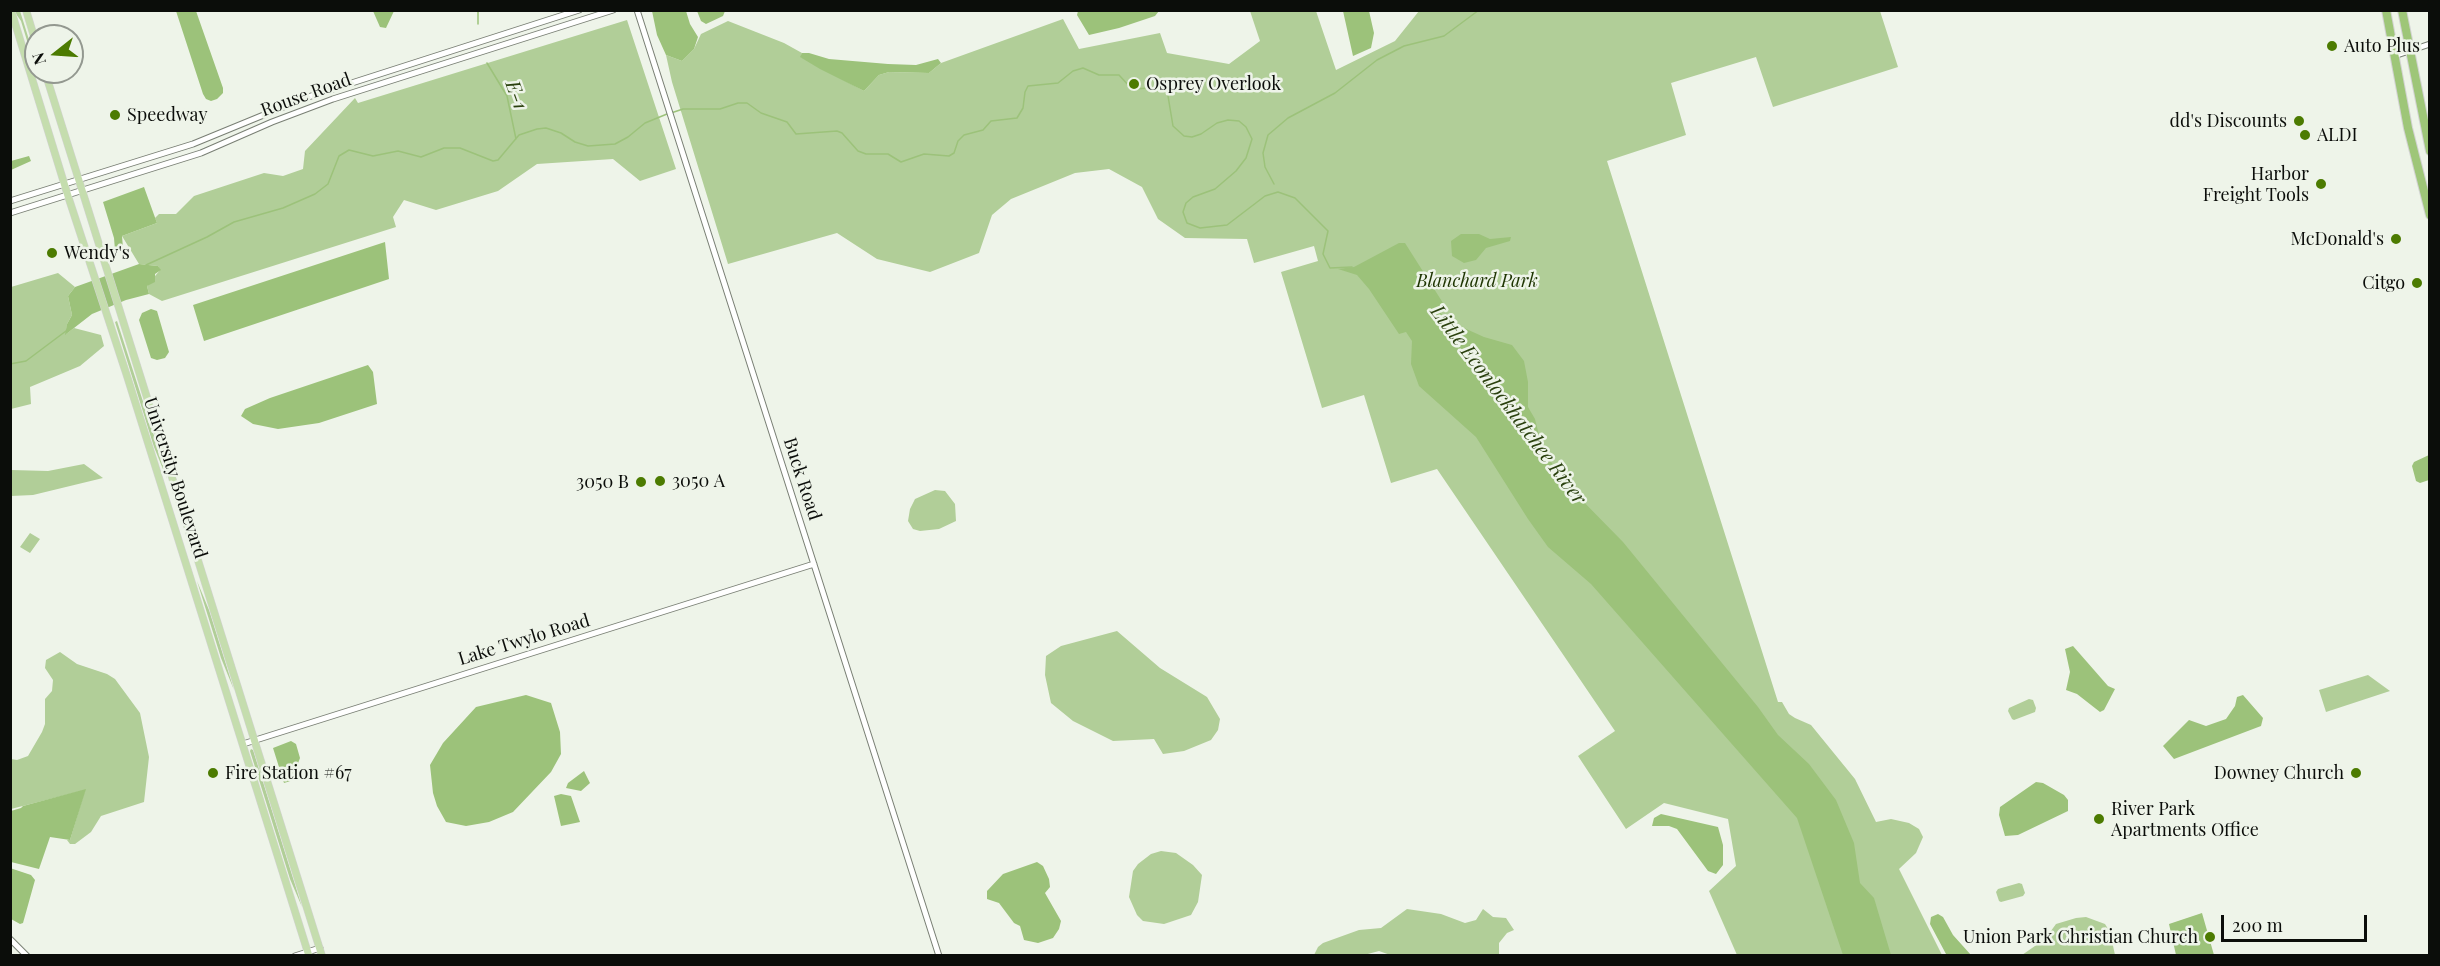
<!DOCTYPE html>
<style>
body{margin:0}
#map{position:relative;width:2440px;height:966px;overflow:hidden;background:#eef4e9;font-family:"Playfair Display",serif}
canvas{display:block}
.frame{position:absolute;inset:0;border:12px solid #0b0d0a;pointer-events:none}
.north{position:absolute;left:24px;top:24px;width:60px;height:60px;box-sizing:border-box;background:#eef4e9;border:2px solid #939890;border-radius:50%;rotate:253deg;font-size:16px;font-weight:700;line-height:24px;text-align:center;color:#0b0d0a}
.north::after{content:'';display:block;margin:auto;width:21px;height:27px;background:#4c7b01;clip-path:polygon(50% 0,100% 100%,50% 72%,0 100%)}
.scale{position:absolute;left:2221px;top:915px;width:146px;height:27px;box-sizing:border-box;border:3px solid #0b0d0a;border-top:0;padding-left:8px;font-size:18px;line-height:21px;white-space:nowrap;color:#0b0d0a;-webkit-text-stroke:4px #eef4e9;paint-order:stroke}
</style>
<div id="map">
<canvas width="2440" height="966"></canvas>
<div class="frame"></div>
<div class="north">N</div>
<div class="scale">200 m</div>
</div>
<script>
const c = document.querySelector('canvas').getContext('2d');
c.lineJoin = 'round';
function fillPath(path, color) { c.fillStyle = color; c.fill(path, 'evenodd'); }
const shape = rows => new Path2D(rows.map(r => 'M' + r).join(''));
function strokePath(path, color, width, dash) { c.strokeStyle = color; c.lineWidth = width; c.lineCap = dash ? 'butt' : 'round'; c.setLineDash(dash || []); c.stroke(path); }
function label(font, color, halo, rows, align = 'center') {
  c.font = font + ' "Playfair Display",serif'; c.lineWidth = 5; c.setLineDash([]); c.textBaseline = 'middle'; c.strokeStyle = halo; c.fillStyle = color; for (const [text, x, y, turn = 0] of rows) {
    c.save(); c.translate(x, y); c.rotate((+turn || 0) * Math.PI / 180); c.textAlign = isNaN(turn) ? turn : align; if (halo) c.strokeText(text, 0, 0); c.fillText(text, 0, 0); c.restore();
  }
}
const green = shape([
 [14,11,20,11,36,62,36,70,21,21],
 [1250,11,1316,11,1336,70,1395,41,1419,11,1880,11,1898,67,1773,107,1756,57,1671,83,1686,135,1607,161,1778,702,1782,702,1789,714,1795,718,1811,725,1855,779,1876,822,1891,819,1909,823,1919,829,1923,837,1916,853,1899,869,1942,955,1737,955,1709,891,1736,866,1728,819,1664,803,1626,829,1578,756,1615,731,1437,469,1391,483,1364,395,1322,408,1281,272,1318,261,1314,246,1254,263,1247,239,1185,238,1158,219,1142,187,1109,169,1075,173,1011,199,992,215,979,253,930,272,877,259,837,233,728,264,672,82,666,55,682,61,694,49,701,34,728,21,784,43,802,53,801,57,864,91,879,75,889,72,929,73,941,63,1063,19,1079,49,1160,33,1167,53,1229,64,1260,41],
 [627,20,676,169,640,181,613,159,537,164,498,191,436,210,404,200,393,217,396,227,162,301,149,294,147,286,160,270,158,266,139,264,122,236,157,223,155,218,159,214,176,214,194,196,264,173,283,176,303,169,305,151,355,98,358,103],
 [58,273,75,287,68,296,72,315,67,324,66,334,74,328,101,335,104,346,80,366,30,387,31,404,11,409,11,287],
 [117,321,158,448,167,479,154,447,115,322],
 [84,464,103,478,33,495,11,496,11,470,48,471],
 [935,490,945,491,955,504,956,521,939,529,920,531,913,529,908,521,910,509,915,499],
 [30,533,40,539,30,553,20,547],
 [197,581,209,610,234,690,221,658],
 [1117,631,1160,668,1207,697,1220,719,1218,730,1211,740,1184,751,1163,754,1154,739,1113,741,1073,721,1051,703,1045,675,1046,656,1061,646],
 [60,652,77,664,107,674,115,679,140,713,149,757,144,802,101,816,91,832,75,844,70,844,67,840,70,840,85,790,11,809,11,759,17,760,28,756,42,732,45,724,45,699,52,691,53,680,45,668,46,660],
 [2368,675,2390,691,2326,712,2319,690],
 [2029,699,2033,700,2036,708,2035,712,2014,720,2012,719,2008,711,2009,708],
 [251,749,253,750,302,907,290,879,250,751],
 [1161,851,1176,853,1193,865,1202,875,1198,902,1191,915,1164,924,1143,921,1137,915,1129,897,1133,871,1138,864,1151,854],
 [2019,883,2022,884,2025,893,2023,896,2001,902,1999,901,1996,892,1998,889],
 [1407,909,1441,914,1465,923,1476,920,1483,909,1493,917,1506,918,1514,930,1507,933,1499,943,1499,955,1393,956,1379,951,1364,955,1314,955,1318,947,1323,943,1359,930,1381,928],
 [2086,917,2105,924,2110,932,2115,955,2022,955,2045,939,2056,924,2076,918]
]);
const water = shape([
 [176,11,196,11,223,88,223,93,217,99,211,101,206,99,203,94],
 [373,11,394,11,386,28,380,27],
 [652,11,686,11,690,24,698,37,694,49,682,61,666,55,657,35],
 [697,11,697,10,725,11,723,16,706,24,701,21],
 [1078,11,1078,10,1159,11,1155,16,1119,28,1089,35,1077,15],
 [1343,11,1369,11,1374,33,1371,48,1353,56],
 [802,53,809,53,829,59,888,64,916,65,938,59,941,63,929,73,889,72,879,75,864,91,820,69,800,57],
 [29,156,31,161,11,170,11,161],
 [144,187,157,223,122,236,123,248,120,252,115,250,114,238,103,202],
 [1461,234,1479,234,1490,239,1511,237,1510,241,1486,248,1476,260,1464,263,1452,256,1451,241],
 [385,242,389,279,204,341,193,305],
 [1399,243,1405,243,1443,303,1439,309,1444,319,1484,337,1512,345,1524,361,1528,382,1528,407,1535,419,1543,451,1571,489,1623,542,1758,707,1778,735,1809,764,1836,800,1854,843,1860,883,1874,898,1891,955,1843,955,1797,818,1591,584,1548,547,1528,519,1476,437,1419,386,1411,364,1412,341,1406,332,1399,334,1369,289,1357,275,1338,269,1354,267],
 [139,264,158,266,161,270,155,274,155,282,147,286,149,294,126,300,92,314,65,335,67,324,72,315,68,296,75,287],
 [151,309,157,311,169,352,165,358,157,360,151,358,139,320,142,313],
 [368,365,373,372,377,404,319,423,278,429,253,424,241,416,245,409,270,398],
 [2429,455,2429,480,2420,483,2416,481,2412,466,2414,462],
 [2073,646,2108,686,2115,689,2104,710,2100,712,2077,694,2066,690,2070,672,2065,649],
 [526,695,551,703,560,732,561,754,551,772,513,812,489,822,466,826,446,822,437,806,433,793,430,765,443,743,476,707],
 [2243,695,2263,718,2261,726,2174,759,2163,746,2189,720,2206,726,2226,719,2235,706,2237,697],
 [291,741,296,744,300,758,297,766,297,779,284,783,273,748],
 [584,771,590,783,581,791,566,788,568,783],
 [2036,782,2043,783,2064,795,2068,800,2068,811,2018,835,2005,836,1999,815,2000,807],
 [86,789,70,840,50,837,39,869,11,862,11,811,21,808,23,806],
 [561,794,571,796,580,822,561,826,554,796],
 [1661,814,1718,827,1723,845,1723,865,1716,874,1708,871,1677,829,1669,826,1652,826,1654,818],
 [1037,862,1043,866,1049,879,1050,887,1045,893,1061,921,1059,929,1053,938,1038,943,1024,940,1020,926,1014,923,999,903,987,899,987,891,1003,874],
 [10,868,31,875,35,880,23,923,20,924,11,919],
 [2202,913,2214,955,2176,955,2169,924],
 [1938,914,1943,917,1953,935,1971,955,1946,954,1930,924,1931,917]
]);
const stream = shape([
 [478,24,478,10],
 [487,63,507,96,516,139],
 [671,113,683,109,720,109,738,103,747,103,761,113,787,122,796,134,837,131,842,133,858,151,866,154,888,154,901,162,924,154,949,156,954,153,958,141,964,135,983,130,991,121,1017,118,1023,108,1025,92,1028,86,1058,83,1073,71,1083,68,1099,75,1119,75,1130,87,1136,89,1162,87,1167,90,1173,126,1184,136,1192,137,1201,134,1217,123,1228,120,1239,121,1246,127,1252,139,1246,158,1236,171,1215,189,1193,197,1186,203,1183,212,1187,223,1200,228,1227,225,1265,196,1278,192,1295,198,1328,231,1323,254,1330,268,1352,267],
 [1274,184,1265,167,1263,153,1268,135,1288,118,1335,93,1377,60,1404,46,1444,36,1479,10],
 [146,265,207,237,234,222,283,208,315,194,328,184,339,156,349,150,373,156,398,151,421,157,444,148,460,148,493,161,498,160,519,135,537,129,546,128,561,133,575,142,588,146,615,144,628,137,645,123,667,114],
 [10,364,26,361,66,331]
]);
const minor = shape([
 [637,10,939,956],
 [2394,56,2430,44],
 [10,201,193,144,305,98,579,10],
 [10,213,201,153,272,122,333,99,613,10],
 [243,744,814,564],
 [10,939,27,956],
 [295,956,320,948]
]);
const major = shape([
 [11,10,68,196,127,376,309,956],
 [26,10,36,43],
 [45,72,322,956]
]);
const highway = shape([
 [2386,10,2408,128,2430,215],
 [2402,10,2430,151]
]);
const markers = [
 [2332,46,6,"#4c7b01"],
 [1134,84,6,"#4c7b01"],
 [115,115,6,"#4c7b01"],
 [2299,121,6,"#4c7b01"],
 [2305,135,6,"#4c7b01"],
 [2321,184,6,"#4c7b01"],
 [2396,239,6,"#4c7b01"],
 [52,253,6,"#4c7b01"],
 [2417,283,6,"#4c7b01"],
 [660,481,6,"#4c7b01"],
 [641,482,6,"#4c7b01"],
 [213,773,6,"#4c7b01"],
 [2356,773,6,"#4c7b01"],
 [2099,819,6,"#4c7b01"],
 [2210,937,6,"#4c7b01"]
];
const poiNames = [
 ["Auto Plus",2344,46],
 ["Osprey Overlook",1146,84],
 ["Speedway",127,115],
 ["dd's Discounts",2287,121,"right"],
 ["ALDI",2317,135],
 ["Harbor",2309,174,"right"],
 ["Freight Tools",2309,195,"right"],
 ["McDonald's",2384,239,"right"],
 ["Wendy's",64,253],
 ["Citgo",2405,283,"right"],
 ["3050 A",672,481],
 ["3050 B",629,482,"right"],
 ["Fire Station #67",225,773],
 ["Downey Church",2344,773,"right"],
 ["River Park",2111,809],
 ["Apartments Office",2111,830],
 ["Union Park Christian Church",2198,937,"right"]
];
const streetNames = [
 ["Rouse Road",306,95,-20],
 ["University Boulevard",175,478,72],
 ["Buck Road",802,479,72],
 ["Lake Twylo Road",524,640,-17]
];
const parkNames = [
 ["Blanchard Park",1477,281]
];
const waterNames = [
 ["E-1",516,95,70],
 ["Little Econlockhatchee River",1508,405,53]
];
fillPath(green, '#b1ce98');
fillPath(water, '#9cc27a');
strokePath(stream, '#9cc27a', 1.5);
strokePath(minor, '#797f74', 7);
strokePath(major, '#d3d3d3', 8);
strokePath(highway, '#d3d3d3', 10);
strokePath(minor, '#fff', 5);
strokePath(major, '#c5ddae', 7);
strokePath(highway, '#9ec678', 8);
for (const [x, y, r, color] of markers) { const dot = new Path2D(); dot.arc(x, y, r, 0, 2 * Math.PI); c.fillStyle = color; c.fill(dot); strokePath(dot, '#eef4e9', 2); }
label('18px', '#0b0d0a', '#eef4e9', poiNames, 'left');
label('18px', '#0b0d0a', '#eef4e9', streetNames);
label('italic 18px', '#1d3400', '#eef4e9', parkNames);
label('italic 20px', '#2a410e', '#eef4e9', waterNames);
</script>
